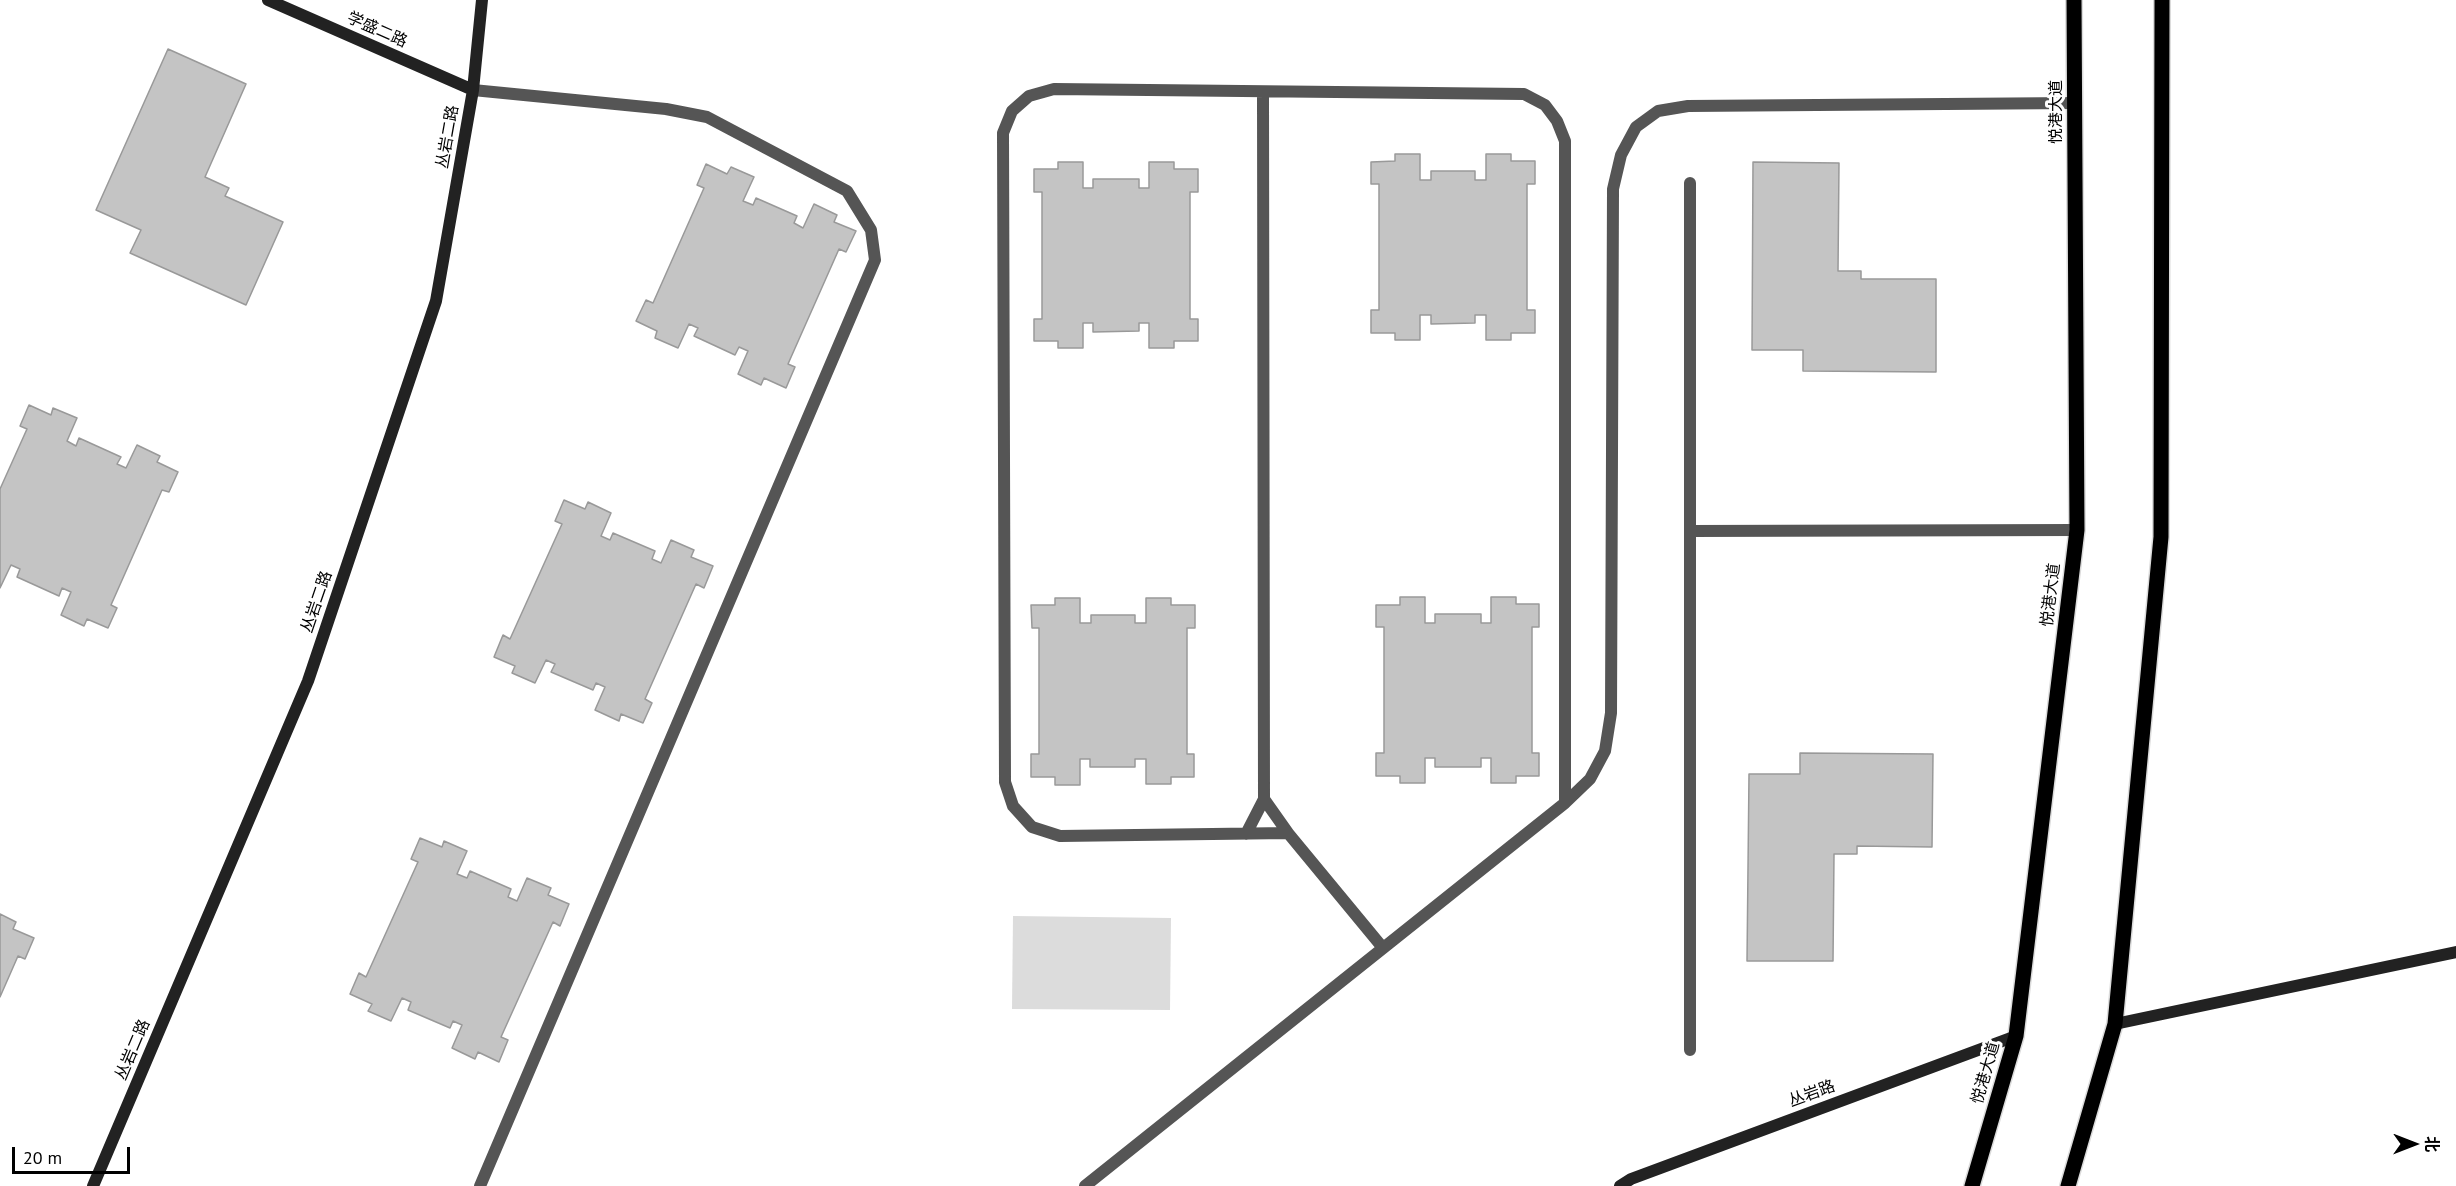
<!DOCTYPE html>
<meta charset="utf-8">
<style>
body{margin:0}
#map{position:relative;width:2456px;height:1186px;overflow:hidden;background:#fff;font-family:"PT Sans","Noto Sans SC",sans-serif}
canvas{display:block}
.north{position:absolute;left:2384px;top:1114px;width:60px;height:60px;-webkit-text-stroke:4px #fff;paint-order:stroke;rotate:90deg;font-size:16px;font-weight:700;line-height:24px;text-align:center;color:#000}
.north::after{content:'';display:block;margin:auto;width:21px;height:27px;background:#000;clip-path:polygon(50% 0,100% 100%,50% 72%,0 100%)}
.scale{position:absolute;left:12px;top:1147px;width:118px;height:27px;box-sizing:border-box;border:3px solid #000;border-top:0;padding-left:8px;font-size:18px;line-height:21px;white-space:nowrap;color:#000;-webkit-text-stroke:4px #fff;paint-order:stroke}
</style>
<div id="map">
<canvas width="2456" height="1186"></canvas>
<div class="north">北</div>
<div class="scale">20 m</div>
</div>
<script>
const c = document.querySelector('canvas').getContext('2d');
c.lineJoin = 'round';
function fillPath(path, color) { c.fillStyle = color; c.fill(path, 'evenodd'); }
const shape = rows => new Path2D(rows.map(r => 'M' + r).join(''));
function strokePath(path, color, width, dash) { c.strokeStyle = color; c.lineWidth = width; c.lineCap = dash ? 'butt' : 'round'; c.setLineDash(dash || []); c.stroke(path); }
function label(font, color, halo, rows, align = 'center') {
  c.font = font + ' "PT Sans","Noto Sans SC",sans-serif'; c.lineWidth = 6; c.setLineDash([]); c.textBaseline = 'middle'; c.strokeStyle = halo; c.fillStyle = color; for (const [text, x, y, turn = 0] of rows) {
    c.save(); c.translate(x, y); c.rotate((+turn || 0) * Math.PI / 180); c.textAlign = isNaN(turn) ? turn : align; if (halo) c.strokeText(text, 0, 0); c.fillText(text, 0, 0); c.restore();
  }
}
const green = shape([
 [1013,916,1171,918,1170,1010,1012,1009]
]);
const building = shape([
 [168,49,246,84,205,177,229,188,225,196,283,222,246,305,130,253,141,230,96,210,168,49],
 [1395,154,1420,154,1420,180,1431,180,1431,171,1475,171,1475,180,1486,180,1486,154,1511,154,1511,161,1535,161,1535,184,1527,184,1527,310,1535,310,1535,333,1511,333,1511,340,1486,340,1486,315,1475,315,1475,323,1431,324,1431,315,1420,315,1420,340,1395,340,1395,333,1371,333,1371,310,1379,310,1379,184,1371,184,1371,162,1395,161,1395,154],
 [1058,162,1083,162,1083,188,1093,188,1093,179,1139,179,1139,188,1149,188,1149,162,1174,162,1174,169,1198,169,1198,192,1190,192,1190,319,1198,319,1198,341,1174,341,1174,348,1149,348,1149,323,1139,323,1139,331,1093,332,1093,323,1083,323,1083,348,1058,348,1058,341,1034,341,1034,319,1042,319,1042,192,1034,192,1034,169,1058,169,1058,162],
 [1753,162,1839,163,1838,271,1861,271,1861,279,1936,279,1936,372,1803,371,1803,350,1752,350,1753,162],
 [706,164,727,174,731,167,754,177,743,201,753,205,756,198,797,216,794,223,803,228,814,204,837,215,834,222,856,231,846,252,839,249,788,364,795,367,786,388,764,378,761,385,738,374,748,351,739,347,735,355,694,336,698,328,689,324,678,348,655,338,657,331,636,321,646,300,653,303,704,188,697,185,706,164],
 [29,405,51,415,53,408,77,418,67,441,76,446,79,438,121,457,117,464,126,468,137,445,160,456,157,462,178,472,169,492,162,490,111,605,117,608,108,628,87,619,84,626,61,615,71,592,62,588,59,596,17,577,20,569,11,565,0,588,0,489,27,429,20,426,29,405],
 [564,500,585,509,588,502,611,513,601,536,610,540,613,533,655,551,652,559,661,563,671,540,694,550,691,557,713,566,704,588,696,584,645,699,652,703,643,723,621,714,619,721,595,710,605,687,596,683,593,690,551,672,555,664,546,660,535,683,512,673,515,666,494,657,503,635,510,639,562,524,555,521,564,500],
 [1400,597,1425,597,1425,623,1435,623,1435,614,1481,614,1481,623,1491,623,1491,597,1516,597,1516,604,1539,604,1539,627,1532,627,1532,753,1539,753,1539,776,1516,776,1516,783,1491,783,1491,758,1481,758,1481,767,1435,767,1435,758,1425,758,1425,783,1400,783,1400,776,1376,776,1376,753,1384,753,1384,627,1376,627,1376,605,1400,605,1400,597],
 [1055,598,1080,598,1080,623,1091,623,1091,615,1135,615,1135,623,1146,623,1146,598,1171,598,1171,605,1195,605,1195,628,1187,628,1187,754,1194,754,1194,777,1171,777,1171,784,1146,784,1146,759,1135,759,1135,767,1090,767,1090,759,1080,759,1080,785,1055,785,1055,777,1031,777,1031,754,1039,754,1039,628,1032,628,1031,605,1055,605,1055,598],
 [1800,753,1933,754,1932,847,1857,846,1857,854,1834,854,1833,961,1747,961,1749,774,1800,774,1800,753],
 [420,838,442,847,444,841,467,851,457,874,467,878,470,871,511,889,508,897,517,901,527,878,551,888,548,895,569,904,560,926,553,922,501,1037,508,1040,499,1062,478,1052,475,1059,452,1048,462,1025,453,1021,450,1028,408,1010,411,1002,402,998,391,1021,368,1011,372,1004,350,994,359,973,366,977,418,862,411,859,420,838],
 [0,914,16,922,13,929,34,938,25,959,18,956,0,997,0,914]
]);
const lane = shape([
 [473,90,666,109,707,117,847,191,871,230,875,260,480,1186],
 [1263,92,1264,799,1288,833],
 [1690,183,1690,1050],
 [1690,531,2077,530],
 [1246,834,1264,799],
 [1383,948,1288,833,1060,836,1032,827,1013,806,1005,782,1003,133,1012,111,1029,96,1054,89,1524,94,1545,105,1557,121,1565,141,1565,803],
 [1085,1186,1565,803,1590,779,1605,751,1611,713,1613,189,1621,155,1636,127,1658,111,1688,106,2074,103]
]);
const secondary = shape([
 [268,0,473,90],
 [2115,1024,2456,952],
 [93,1186,308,681,436,301,473,90,482,0],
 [1620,1186,1631,1179,2016,1036]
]);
const primary = shape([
 [1972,1186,2016,1036,2077,530,2074,0],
 [2068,1186,2115,1024,2161,537,2162,0]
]);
const streetNames = [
 ["学盛二路",377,30,24],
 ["悦港大道",2056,112,-90],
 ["丛岩二路",448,137,-80],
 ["悦港大道",2051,595,-83],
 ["丛岩二路",317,602,-71],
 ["丛岩二路",133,1050,-67],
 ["悦港大道",1986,1073,-74],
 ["丛岩路",1812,1094,-20]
];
fillPath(green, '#dcdcdc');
fillPath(building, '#c4c4c4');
strokePath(building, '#999', 1.5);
strokePath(primary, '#dbdbdb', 18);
strokePath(lane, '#555', 12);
strokePath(secondary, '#222', 12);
strokePath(primary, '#000', 15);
label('16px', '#000', '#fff', streetNames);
</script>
